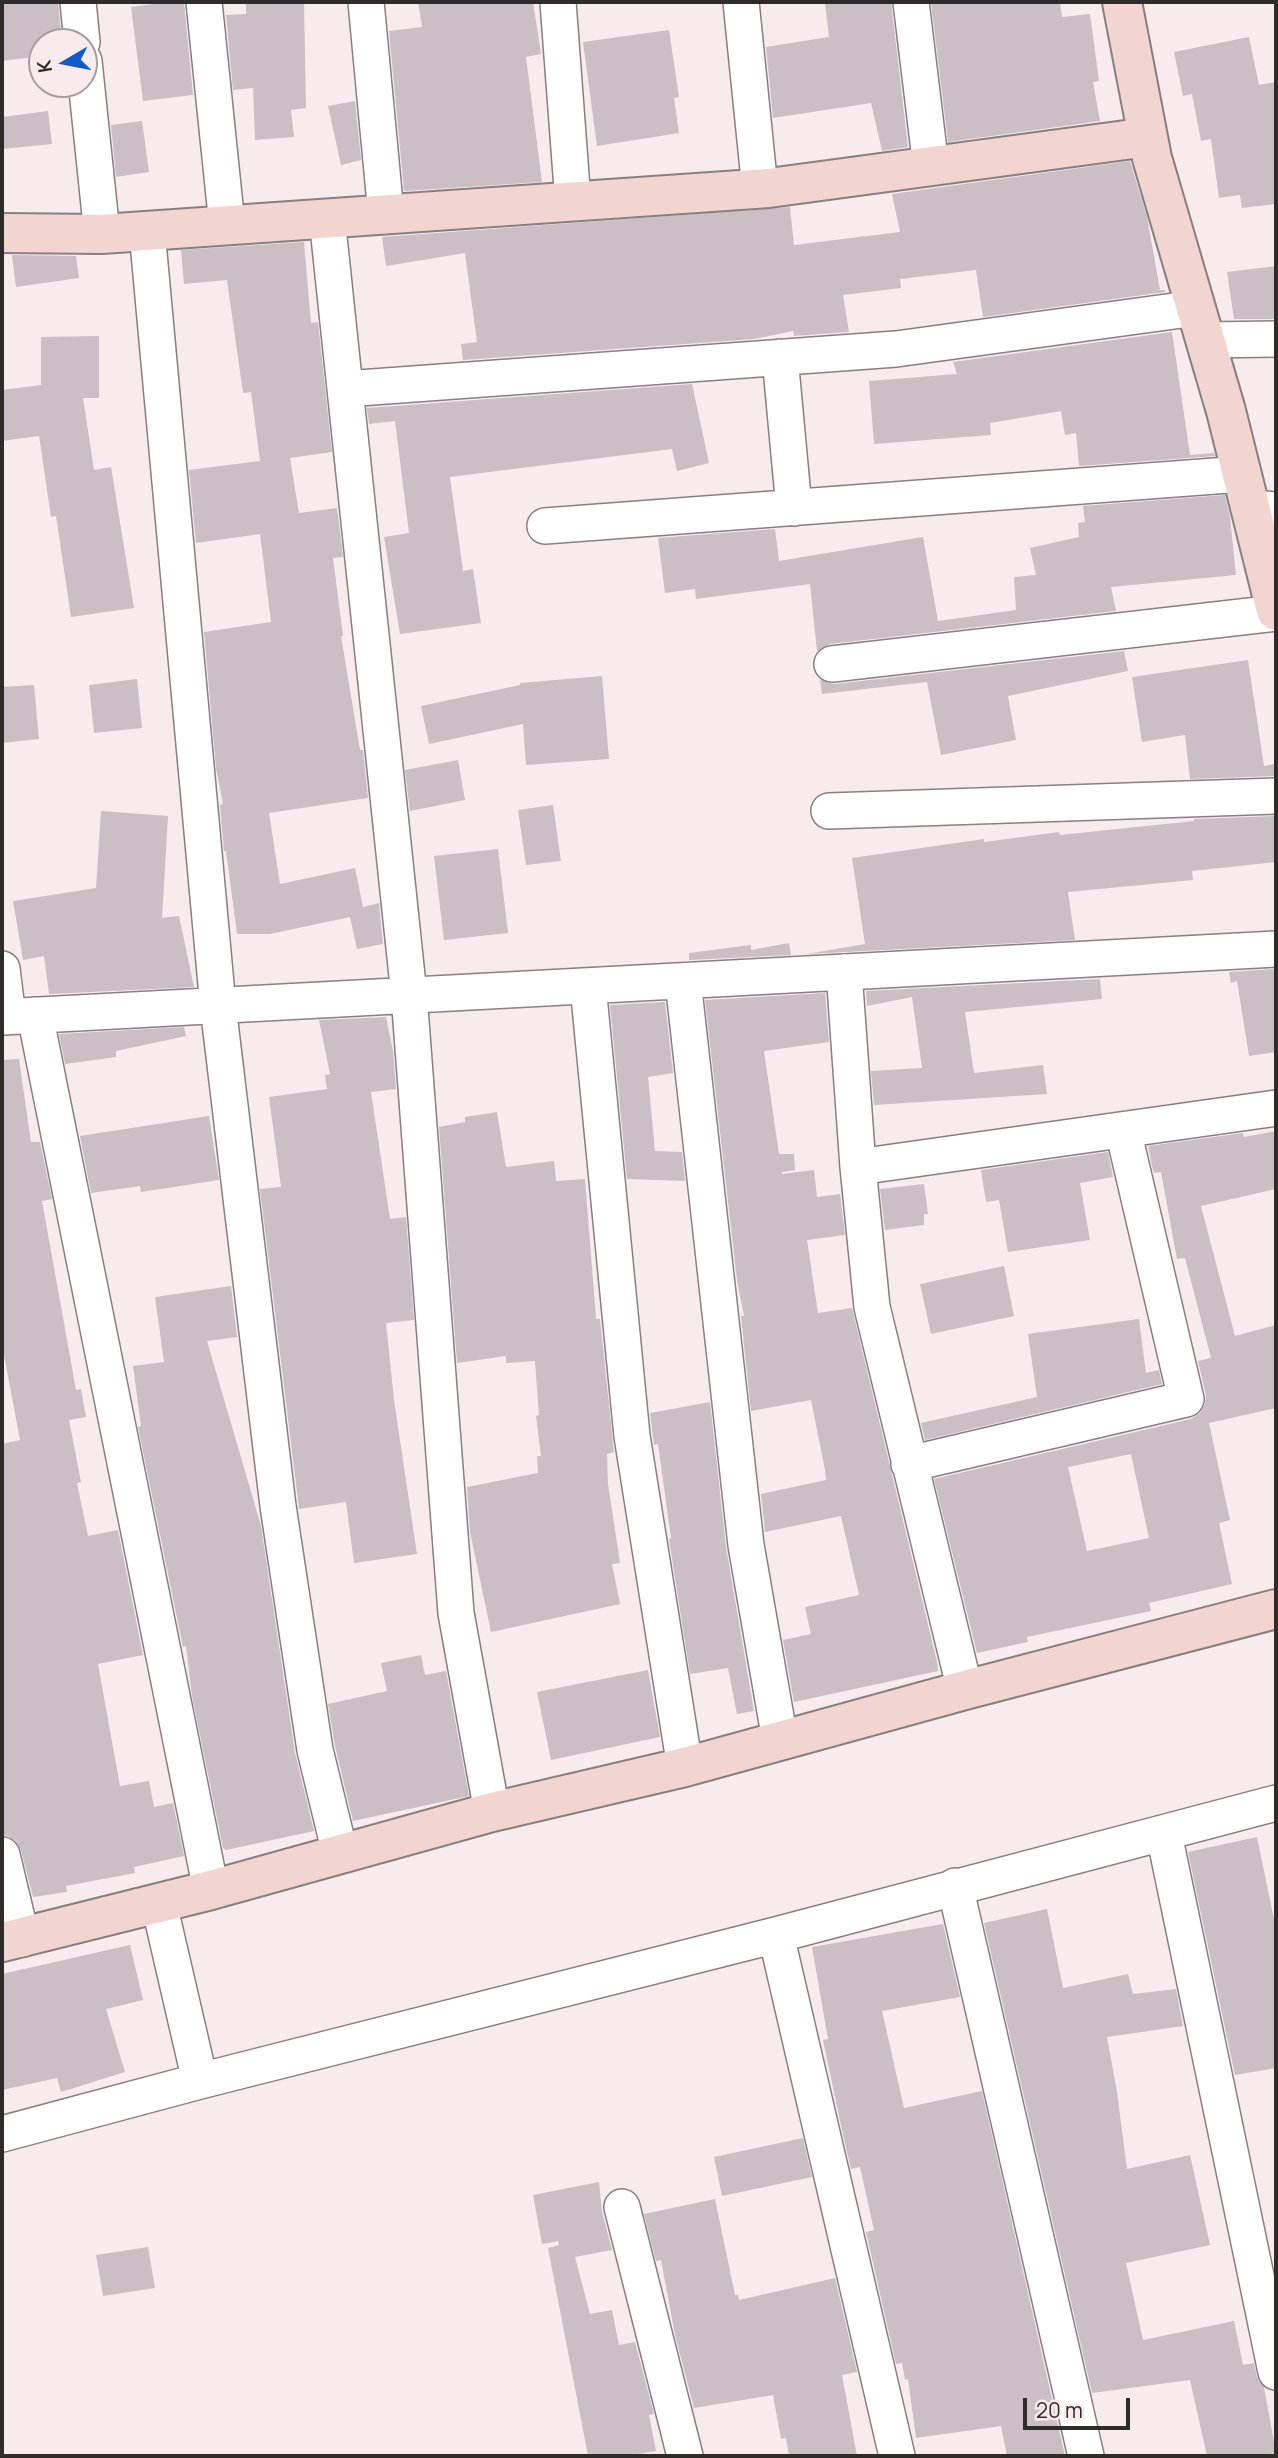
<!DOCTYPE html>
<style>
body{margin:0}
#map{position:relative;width:1278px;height:2458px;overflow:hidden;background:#f7ebed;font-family:Manrope,sans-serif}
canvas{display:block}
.frame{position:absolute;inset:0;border:4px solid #2f2b2b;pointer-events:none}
.north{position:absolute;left:28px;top:28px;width:70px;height:70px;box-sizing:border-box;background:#f7ebed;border:2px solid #a79e9f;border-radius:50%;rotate:260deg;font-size:19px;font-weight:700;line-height:28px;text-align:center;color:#2f2b2b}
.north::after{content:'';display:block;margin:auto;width:24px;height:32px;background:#1358c3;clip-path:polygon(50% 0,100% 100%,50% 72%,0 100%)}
.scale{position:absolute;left:1023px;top:2398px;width:107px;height:32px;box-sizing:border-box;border:4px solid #2f2b2b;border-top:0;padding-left:9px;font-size:21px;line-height:24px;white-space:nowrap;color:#2f2b2b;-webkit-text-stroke:5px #f7ebed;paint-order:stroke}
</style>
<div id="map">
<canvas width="1278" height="2458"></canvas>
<div class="frame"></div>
<div class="north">K</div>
<div class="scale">20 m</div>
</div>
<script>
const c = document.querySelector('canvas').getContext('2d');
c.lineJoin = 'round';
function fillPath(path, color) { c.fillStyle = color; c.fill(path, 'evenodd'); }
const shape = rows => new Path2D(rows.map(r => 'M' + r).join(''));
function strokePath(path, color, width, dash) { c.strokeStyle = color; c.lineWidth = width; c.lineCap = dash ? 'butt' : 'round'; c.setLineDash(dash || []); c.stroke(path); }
const building = shape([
 [2,2,58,2,62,42,42,42,42,56,2,61],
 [169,2,184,2,193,95,143,101,131,7],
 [246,2,304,2,306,108,291,110,294,137,255,140,253,88,233,90,226,15,246,14],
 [418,2,533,2,541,54,526,57,542,182,404,191,389,31,422,27],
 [825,2,891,2,908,147,882,151,871,103,773,118,766,47,829,37],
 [931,2,1060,2,1062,17,1090,14,1099,81,1093,82,1100,121,948,142],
 [669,30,679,97,674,98,679,133,597,146,583,42],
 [1249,37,1259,85,1276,82,1276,204,1242,208,1240,195,1219,198,1211,139,1201,141,1192,94,1183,96,1174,52],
 [355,101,361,160,341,165,328,106],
 [48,111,52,144,2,149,2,117],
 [142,121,149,172,116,177,111,125],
 [1130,161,1147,217,1160,290,1165,290,1165,292,983,317,976,270,900,279,901,288,843,295,849,332,794,336,793,331,754,339,463,360,461,344,477,342,465,253,386,266,382,237,790,207,794,245,900,232,892,194],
 [304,242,311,323,318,322,332,452,290,458,299,513,337,508,343,557,333,558,343,636,341,636,360,750,363,750,368,798,269,813,280,884,355,868,363,907,379,903,383,944,357,949,350,917,270,934,237,934,226,851,224,851,220,805,223,804,216,768,204,632,271,622,260,534,196,543,189,470,260,461,251,392,243,393,227,280,184,284,181,250],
 [12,255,76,256,79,278,16,287],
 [1276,266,1276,319,1234,319,1227,272],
 [1172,332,1190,455,1214,453,1215,456,1079,466,1076,433,1065,435,1061,411,990,423,991,435,874,444,869,381,957,374,953,362],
 [99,336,99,398,83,398,94,470,111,467,134,608,71,617,56,516,51,517,39,436,2,441,2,390,41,385,41,337],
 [692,384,709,463,677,471,672,449,450,477,463,571,473,569,481,623,400,634,384,537,409,533,395,421,369,424,367,408],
 [1225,495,1230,517,1236,575,1111,587,1116,611,830,644,817,651,810,584,696,599,695,589,665,593,658,538,775,529,779,561,923,537,938,621,1016,610,1014,577,1036,575,1030,548,1079,537,1078,523,1085,522,1083,506],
 [1124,651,1128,671,1008,696,1016,740,941,755,927,682,822,694,820,680,834,684],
 [1248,660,1264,766,1274,764,1275,776,1190,779,1185,735,1142,742,1132,677],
 [602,676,609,759,526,765,523,724,429,744,421,706,520,685,520,683],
 [137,679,142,728,94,733,89,685],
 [34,685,39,739,2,743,2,687],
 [458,760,465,800,410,811,405,770],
 [553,805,561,861,526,865,518,810],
 [101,811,168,816,162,918,179,916,194,987,49,994,44,956,23,960,13,901,96,888],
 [1276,816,1276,862,1192,871,1193,880,1068,892,1075,940,807,954,865,944,852,858,984,839,984,842,1059,832,1060,835,1194,821,1194,819],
 [498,849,508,933,444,940,434,856],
 [789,943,791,955,689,960,689,953,751,945,751,950],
 [1274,969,1276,980,1276,1052,1249,1056,1237,981,1231,983,1229,972],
 [1100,979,1102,999,965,1012,974,1073,1043,1065,1047,1094,874,1105,871,1071,922,1068,912,997,867,1006,866,991],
 [825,993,829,1042,764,1051,779,1154,794,1154,795,1170,782,1172,782,1174,814,1170,817,1197,840,1194,845,1235,807,1240,818,1313,852,1308,937,1662,938,1671,794,1702,783,1640,811,1634,805,1607,859,1595,841,1516,765,1532,761,1494,826,1480,825,1470,811,1400,751,1411,741,1316,744,1316,737,1280,705,1000],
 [665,1002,673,1073,648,1077,655,1151,682,1152,685,1181,627,1179,610,1005],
 [386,1017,393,1051,396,1089,371,1092,390,1219,406,1217,414,1320,386,1323,394,1400,417,1554,354,1563,346,1502,299,1509,260,1189,281,1187,269,1097,327,1089,325,1075,330,1074,319,1020],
 [184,1027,186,1036,116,1051,116,1057,65,1064,59,1034],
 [19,1059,31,1142,40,1142,52,1199,42,1201,76,1390,81,1389,86,1417,69,1420,81,1482,77,1483,88,1536,118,1530,143,1655,98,1664,120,1786,149,1781,154,1807,173,1803,184,1856,134,1867,135,1873,66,1886,67,1892,33,1897,21,1850,16,1841,8,1836,2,1835,2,1444,20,1440,2,1344,2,1060],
 [497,1112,506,1167,554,1161,556,1181,585,1179,596,1319,600,1319,614,1452,607,1454,608,1484,620,1563,612,1564,620,1604,491,1632,470,1532,467,1487,538,1473,537,1456,541,1456,536,1416,539,1415,535,1361,506,1363,506,1356,457,1363,439,1127,465,1122,465,1117],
 [209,1116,219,1180,141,1192,140,1186,91,1193,80,1136],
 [1276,1131,1276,1189,1201,1206,1235,1336,1276,1325,1276,1408,1209,1423,1230,1520,1219,1523,1232,1584,1149,1603,1151,1611,1027,1637,1028,1642,977,1653,934,1479,1191,1419,1200,1413,1205,1404,1206,1395,1198,1361,1211,1358,1185,1258,1177,1259,1161,1172,1155,1173,1153,1170,1148,1146,1243,1133,1244,1137],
 [1131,1454,1149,1538,1087,1551,1068,1467],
 [1108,1152,1113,1177,1080,1183,1090,1240,1008,1252,999,1200,986,1202,981,1170],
 [924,1184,928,1214,924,1214,924,1225,885,1230,880,1189],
 [1004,1266,1014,1316,931,1334,920,1284],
 [231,1286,237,1337,207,1341,261,1526,295,1753,314,1831,226,1850,223,1848,192,1696,186,1646,183,1647,138,1427,141,1426,133,1366,164,1362,155,1297],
 [1139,1319,1146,1373,1159,1370,1162,1384,925,1440,921,1423,1037,1397,1028,1334],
 [710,1402,726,1547,754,1711,737,1714,728,1668,690,1674,669,1539,671,1538,658,1444,654,1445,650,1413],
 [421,1655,425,1675,446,1671,469,1796,353,1821,335,1746,328,1704,387,1691,381,1663],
 [648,1670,660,1737,551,1760,537,1692],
 [1257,1837,1276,1929,1276,2068,1235,2075,1188,1852],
 [1047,1909,1063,1988,1128,1974,1133,1994,1176,1989,1183,2026,1107,2037,1117,2092,1127,2169,1190,2155,1210,2245,1126,2263,1143,2340,1234,2321,1243,2365,1254,2363,1257,2377,1264,2387,1276,2453,1259,2456,1207,2456,1190,2380,1092,2393,984,1923],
 [943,1924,960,1997,882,2011,904,2108,982,2091,1065,2456,1007,2456,1001,2426,916,2438,908,2379,905,2380,902,2363,896,2364,866,2232,874,2230,860,2167,851,2169,842,2130,823,2040,828,2039,812,1947],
 [130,1945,143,2000,106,2009,125,2072,61,2092,57,2078,2,2090,2,1974],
 [803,2138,812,2177,722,2196,714,2157],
 [599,2182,602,2212,612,2250,575,2257,590,2314,612,2310,619,2345,635,2342,654,2414,649,2415,656,2451,626,2456,588,2456,548,2248,559,2245,558,2241,542,2244,533,2195],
 [715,2199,735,2295,738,2295,739,2300,835,2278,857,2372,842,2375,857,2456,789,2456,786,2438,781,2439,773,2395,694,2408,675,2335,661,2260,656,2261,644,2214],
 [148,2247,155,2288,103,2296,96,2255]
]);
const street = shape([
 [78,2,82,42],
 [204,2,227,225],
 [366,2,386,214],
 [558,2,573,202],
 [741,2,760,189],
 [911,2,931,167],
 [84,61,102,234],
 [327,218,409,995,456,1613,492,1812],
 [147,231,218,1006,278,1506,315,1750,340,1853],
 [1206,340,1276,339],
 [780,357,794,508],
 [345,389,896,349,1196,308],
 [1252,508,1276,510],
 [545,526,1242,474],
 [832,664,1276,613],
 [829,811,1276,796],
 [2,969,8,1017],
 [844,972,858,1167,872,1307,965,1690],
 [683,981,746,1545,780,1740],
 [588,986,632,1436,685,1767],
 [35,1015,211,1890],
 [2,1017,1276,949],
 [858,1167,1276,1108],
 [909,1464,1186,1399,1123,1130],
 [1164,1834,1276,2372],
 [2,1855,22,1939],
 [955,1886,1086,2456],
 [159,1904,200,2081],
 [776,1935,897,2456],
 [2,2134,200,2081,776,1935,1276,1803],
 [622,2207,685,2456]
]);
const secondary = shape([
 [1122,2,1152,158,1226,411,1276,611],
 [2,233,102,234,769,188,1148,137],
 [2,1942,211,1890,492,1812,685,1767,965,1690,1276,1609]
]);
fillPath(building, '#cabfc4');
strokePath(street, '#897f80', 38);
strokePath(secondary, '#897f80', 42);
strokePath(street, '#fff', 35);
strokePath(secondary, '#f2d5d1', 38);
</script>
